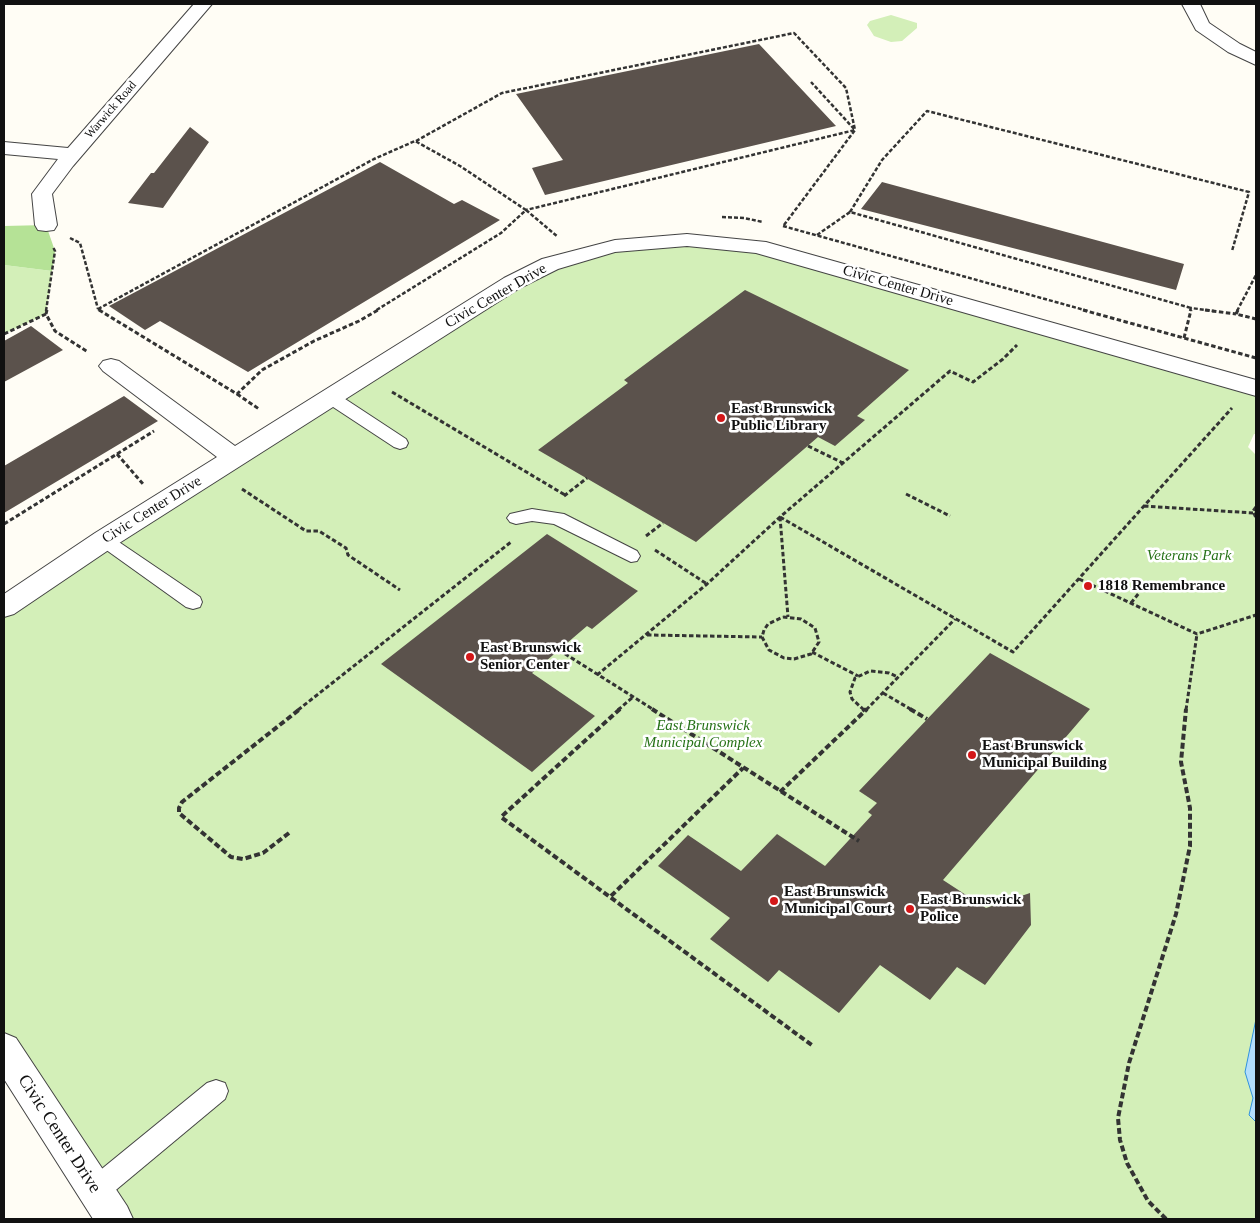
<!DOCTYPE html>
<style>
body{margin:0}
#map{position:relative;width:1260px;height:1223px;overflow:hidden;background:#fffdf5;font-family:"Times New Roman",serif}
canvas{display:block}
.frame{position:absolute;inset:0;border:5px solid #111;pointer-events:none}
</style>
<div id="map">
<canvas width="1260" height="1223"></canvas>
<div class="frame"></div>
</div>
<script>
const c = document.querySelector('canvas').getContext('2d');
c.lineJoin = 'round';
function fillPath(path, color) { c.fillStyle = color; c.fill(path, 'evenodd'); }
const shape = rows => new Path2D(rows.map(r => 'M' + r).join(''));
function strokePath(path, color, width, dash) { c.strokeStyle = color; c.lineWidth = width; c.lineCap = dash ? 'butt' : 'round'; c.setLineDash(dash || []); c.stroke(path); }
function label(font, color, halo, rows, align = 'center') {
  c.font = font + ' "Times New Roman",serif'; c.lineWidth = 5; c.setLineDash([]); c.textBaseline = 'middle'; c.strokeStyle = halo; c.fillStyle = color; for (const [text, x, y, turn = 0] of rows) {
    c.save(); c.translate(x, y); c.rotate((+turn || 0) * Math.PI / 180); c.textAlign = isNaN(turn) ? turn : align; if (halo) c.strokeText(text, 0, 0); c.fillText(text, 0, 0); c.restore();
  }
}
const green = shape([
 [891,15,917,23,917,28,902,41,891,42,874,36,867,25,870,21],
 [663,241,787,254,1256,388,1256,434,1254,434,1248,447,1256,455,1256,1219,114,1219,4,1049,4,607,104,540,550,264],
 [4,265,52,271,46,314,4,334]
]);
const forest = shape([
 [46,225,55,251,52,271,4,265,4,226]
]);
const water = shape([
 [1256,1019,1256,1122,1249,1115,1253,1098,1245,1072,1256,1019]
]);
const building = shape([
 [759,44,836,126,545,195,532,168,563,160,516,94],
 [190,127,209,142,163,208,128,203,151,173,154,173],
 [380,162,454,204,462,200,500,220,248,372,160,321,145,330,109,306],
 [882,182,1184,264,1176,290,861,209],
 [745,290,909,370,857,416,865,420,835,446,818,437,696,542,538,450,628,383,624,380],
 [31,326,63,350,4,382,4,341],
 [124,396,158,421,4,513,4,466],
 [547,534,638,591,592,629,587,626,532,673,595,716,532,772,381,664],
 [990,653,1090,709,943,880,986,908,1030,893,1031,925,985,985,957,967,930,1000,880,965,839,1013,779,970,768,982,710,939,730,918,658,866,688,835,741,871,777,834,825,866,872,815,868,812,877,803,859,791]
]);
const pathFar2 = shape([
 [416,141,502,93,794,33,846,88,855,130,526,210],
 [526,210,558,237],
 [850,212,882,160,927,111,1249,192,1232,251],
 [722,217,744,218,763,222],
 [784,225,855,130,811,82],
 [783,226,1088,311],
 [817,235,850,212,1191,308],
 [70,238,80,243,98,309],
 [98,309,101,311],
 [98,309,374,159,415,141,460,166,526,210,501,233,375,311],
 [46,311,55,251,53,247],
 [1190,311,1191,308,1214,311],
 [1237,311,1256,275]
]);
const pathFar1 = shape([
 [47,310,46,314,55,331,88,352],
 [99,310,237,394,262,370,314,341,359,321,378,310],
 [1083,310,1256,358],
 [1205,310,1236,314],
 [1238,310,1236,314,1256,319],
 [4,334,46,314],
 [1184,338,1191,310],
 [392,392,565,495],
 [237,394,259,409],
 [808,446,843,463],
 [117,454,143,484],
 [242,489,306,531,319,531,346,548,348,555,400,590],
 [906,494,950,516],
 [564,496,587,478],
 [1144,506,1253,513],
 [1256,507,1253,511,1256,518],
 [780,517,1013,652,1232,408],
 [780,517,788,617],
 [4,524,154,431],
 [646,536,663,523],
 [655,550,707,584],
 [1079,579,1197,634,1256,615],
 [1131,603,1139,593],
 [783,617,801,619,815,628,819,642,811,654,794,659,784,658,769,650,762,637,764,630,768,624,783,617],
 [647,635,762,637],
 [559,650,654,710],
 [812,652,858,676],
 [597,675,707,584,780,517,950,371,973,382,1003,359,1017,345],
 [883,693,912,710],
 [298,710,511,542],
 [618,710,633,697],
 [864,710,852,699,850,692,855,678,870,671,889,673,898,677],
 [866,710,955,619],
 [1186,710,1197,634]
]);
const path = shape([
 [620,709,501,817,813,1046],
 [652,709,859,841],
 [863,709,865,711],
 [910,709,927,719],
 [780,792,867,709],
 [289,833,263,853,243,859,231,857,179,813,179,808,182,802,300,709],
 [611,896,743,768],
 [1166,1219,1148,1201,1127,1163,1120,1140,1118,1118,1129,1063,1176,914,1190,846,1190,808,1181,762,1186,709]
]);
const lane = shape([
 [330,392,336,393,406,439,408,443,406,447,400,449,394,447,324,401,322,397,324,393,330,392],
 [532,509,564,514,637,551,640,556,637,561,631,562,554,524,532,521,516,524,510,522,507,518,510,514,532,509],
 [104,534,110,536,200,597,202,602,200,607,193,609,186,607,98,544,95,540,98,536,104,534],
 [216,1080,225,1083,228,1091,225,1099,105,1199,96,1202,87,1199,83,1190,87,1181,207,1083,216,1080]
]);
const street = shape([
 [194,4,212,4,73,166,52,194,57,225,54,230,46,231,38,230,35,225,32,194,58,159,4,154,4,142,68,148,194,4],
 [1182,4,1200,4,1209,23,1240,44,1256,52,1256,65,1228,52,1196,30,1182,4],
 [687,234,766,242,1256,380,1256,396,756,253,687,246,615,252,558,269,520,288,113,547,14,614,4,617,4,594,95,533,217,457,103,371,99,366,103,361,111,359,119,361,235,446,504,278,542,259,615,240,687,234],
 [4,1033,16,1038,127,1206,133,1219,93,1219,4,1079,4,1033]
]);
const markers = [
 [721,418,5,"#d31718"],
 [1088,586,5,"#d31718"],
 [470,657,5,"#d31718"],
 [972,755,5,"#d31718"],
 [774,901,5,"#d31718"],
 [910,909,5,"#d31718"]
];
const farStreetnames = [
 ["Warwick Road",111,110,-49]
];
const streetNames = [
 ["Civic Center Drive",898,286,16],
 ["Civic Center Drive",496,296,-30],
 ["Civic Center Drive",152,510,-32]
];
const poiNames = [
 ["East Brunswick",731,409],
 ["Public Library",731,426],
 ["1818 Remembrance",1098,586],
 ["East Brunswick",480,648],
 ["Senior Center",480,665],
 ["East Brunswick",982,746],
 ["Municipal Building",982,763],
 ["East Brunswick",784,892],
 ["Municipal Court",784,909],
 ["East Brunswick",920,900],
 ["Police",920,917]
];
const parkNames = [
 ["Veterans Park",1189,556],
 ["East Brunswick",703,726],
 ["Municipal Complex",703,743]
];
const nearStreetnames = [
 ["Civic Center Drive",59,1134,57]
];
fillPath(green, '#d3efb8');
fillPath(forest, '#b5e296');
fillPath(water, '#b3defd');
strokePath(water, '#3192dd', 1);
fillPath(building, '#5b524c');
strokePath(lane, '#444', 2);
strokePath(street, '#444', 2);
strokePath(pathFar2, '#333', 2.5, [4, 2]);
strokePath(pathFar1, '#333', 3, [4.5, 2.5]);
strokePath(path, '#333', 4, [6, 3]);
fillPath(lane, '#fff');
fillPath(street, '#fff');
for (const [x, y, r, color] of markers) { const dot = new Path2D(); dot.arc(x, y, r, 0, 2 * Math.PI); c.fillStyle = color; c.fill(dot); strokePath(dot, '#fff', 2); }
label('12px', '#111', '#fff', farStreetnames);
label('15px', '#111', '#fff', streetNames);
label('bold 15px', '#111', '#fff', poiNames, 'left');
label('italic 15px', '#277218', '#fff', parkNames);
label('18px', '#111', '#fff', nearStreetnames);
</script>
